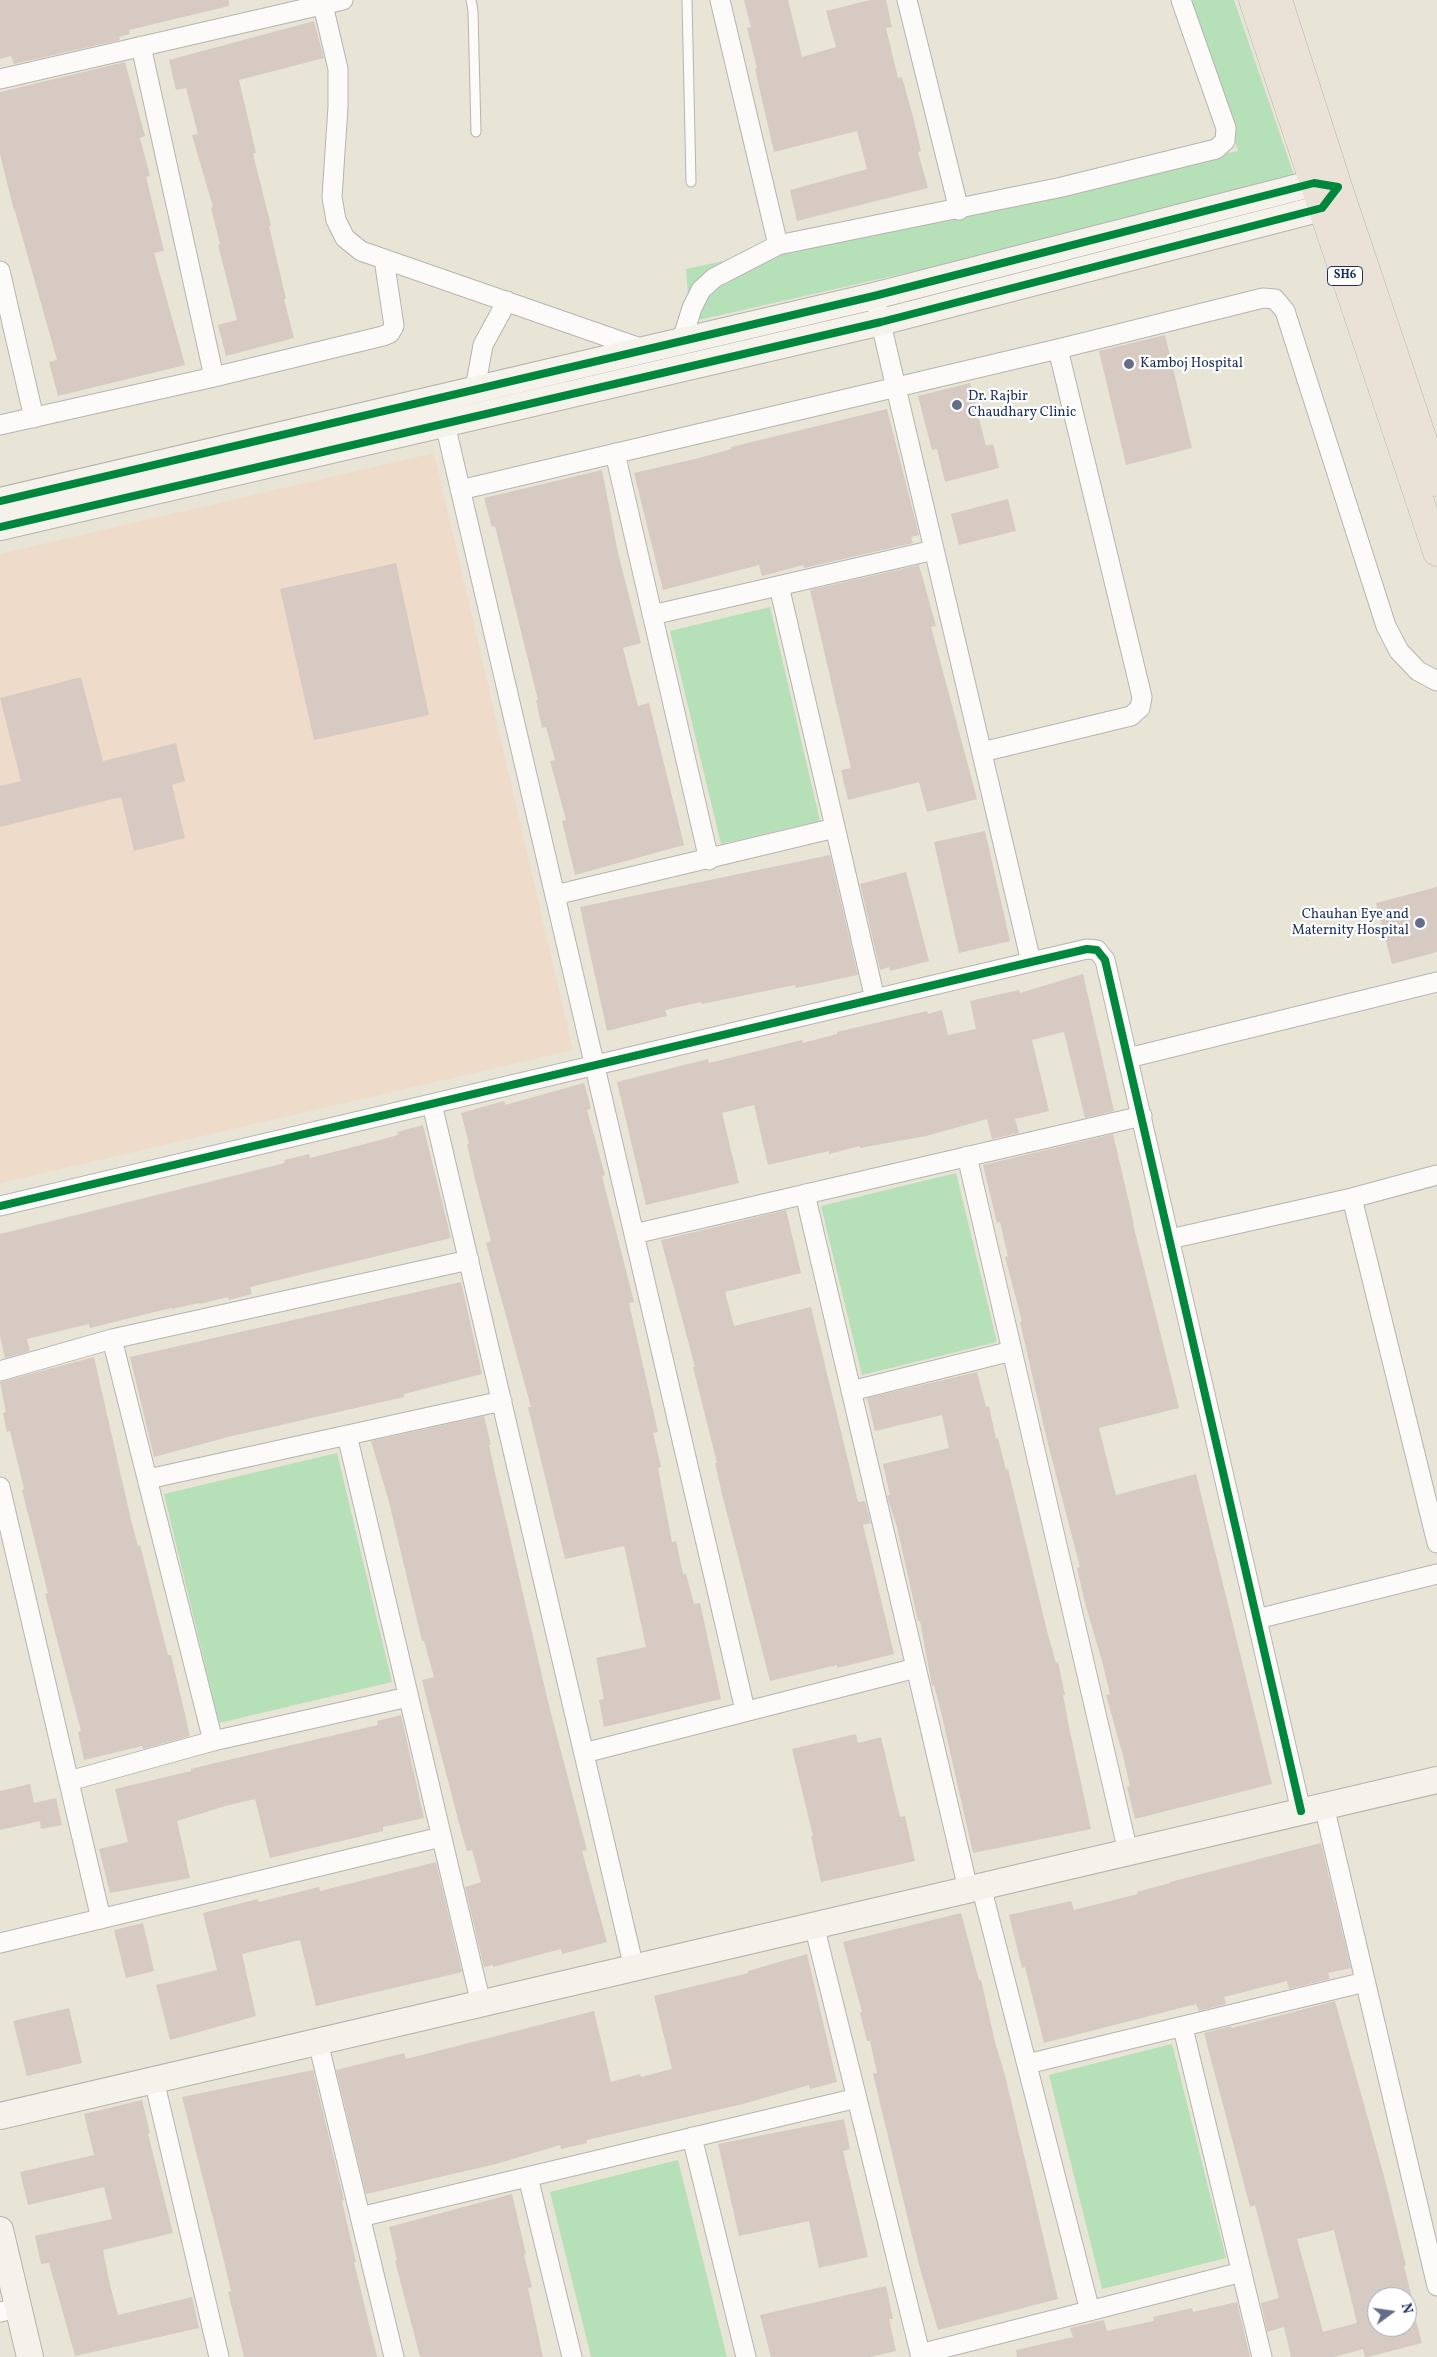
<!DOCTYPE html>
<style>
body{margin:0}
#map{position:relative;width:1437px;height:2357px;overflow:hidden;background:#e8e4d6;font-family:Vollkorn,serif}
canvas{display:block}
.north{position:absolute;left:1367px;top:2287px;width:50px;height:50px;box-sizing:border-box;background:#fff;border:1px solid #a4acbf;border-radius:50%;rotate:76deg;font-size:14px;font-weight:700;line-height:20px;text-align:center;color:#1b2f5e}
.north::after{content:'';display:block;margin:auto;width:18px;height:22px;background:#636e88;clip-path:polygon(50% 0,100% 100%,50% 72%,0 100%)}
</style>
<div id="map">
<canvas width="1437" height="2357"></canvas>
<div class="north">N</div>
</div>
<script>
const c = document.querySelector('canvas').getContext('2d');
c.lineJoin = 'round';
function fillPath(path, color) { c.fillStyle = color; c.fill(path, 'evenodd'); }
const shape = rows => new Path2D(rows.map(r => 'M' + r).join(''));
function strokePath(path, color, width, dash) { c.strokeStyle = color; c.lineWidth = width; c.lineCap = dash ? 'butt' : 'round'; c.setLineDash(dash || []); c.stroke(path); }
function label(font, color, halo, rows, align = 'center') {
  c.font = font + ' Vollkorn,serif'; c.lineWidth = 4.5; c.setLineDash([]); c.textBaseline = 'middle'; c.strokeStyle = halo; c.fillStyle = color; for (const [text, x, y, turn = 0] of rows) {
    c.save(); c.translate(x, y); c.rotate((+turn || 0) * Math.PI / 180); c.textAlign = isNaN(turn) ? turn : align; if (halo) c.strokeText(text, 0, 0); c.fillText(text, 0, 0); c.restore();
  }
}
const built = shape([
 [434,453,573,1050,0,1183,0,554]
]);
const green = shape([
 [1188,0,1234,0,1297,184,690,322,686,269,1238,151],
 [770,607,820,821,721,844,670,631],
 [956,1173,997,1342,862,1375,821,1206],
 [337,1453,392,1682,219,1723,164,1494],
 [1172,2044,1226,2258,1102,2289,1049,2075],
 [678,2160,727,2357,591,2357,550,2192]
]);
const building = shape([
 [0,0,229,0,229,6,129,30,130,34,119,37,120,40,14,64,11,56,0,59],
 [744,0,788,0,802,57,836,47,826,11,870,0,886,0,892,27,886,28,898,78,902,77,913,117,921,151,918,152,928,188,797,221,790,190,867,169,857,131,774,152,755,69,757,68,747,28,751,27],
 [314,21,324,58,239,80,256,153,253,154,271,226,269,226,286,299,284,299,294,338,226,356,218,325,237,320,218,245,220,244,211,208,213,207,192,135,198,134,186,88,176,90,169,60],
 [125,62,145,136,140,138,150,176,146,177,164,251,154,253,185,365,58,396,49,362,57,360,15,211,14,211,0,154,0,92],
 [1165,335,1192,448,1126,465,1099,351],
 [970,383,986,446,993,444,999,468,945,482,937,449,932,450,918,396],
 [887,409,919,535,911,537,913,543,804,568,803,565,762,576,759,565,663,590,634,473,699,458,731,449,731,447],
 [602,470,618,553,641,643,623,648,638,706,649,703,684,845,575,875,562,821,566,820,550,761,555,760,546,727,542,728,536,700,538,700,495,526,492,527,484,498],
 [1008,499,1016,531,959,545,951,514],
 [396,563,429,715,314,740,280,589],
 [919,565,936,626,931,627,977,799,927,812,919,782,848,800,841,770,851,768,810,590],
 [81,677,103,761,176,743,185,781,172,785,185,838,134,851,121,797,0,827,0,786,21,781,0,698],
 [985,831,1010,941,959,953,934,842],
 [830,855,858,975,796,988,795,985,702,1004,701,1002,665,1010,667,1016,607,1031,580,907],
 [906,872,929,961,890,971,889,967,880,970,860,884],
 [1437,887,1437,952,1392,964,1376,903],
 [1083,974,1114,1111,1085,1118,1064,1032,1032,1040,1049,1111,1015,1119,1019,1133,992,1139,987,1119,926,1136,860,1148,860,1146,829,1154,829,1151,768,1165,754,1105,722,1113,739,1183,646,1205,617,1082,708,1059,709,1063,802,1040,803,1043,837,1034,837,1032,927,1011,928,1014,942,1010,948,1035,976,1029,970,1001,1019,990,1020,993],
 [584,1083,591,1108,587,1110,605,1175,602,1176,634,1302,629,1303,658,1432,653,1433,661,1467,658,1468,672,1542,676,1541,683,1574,686,1574,694,1604,700,1603,721,1699,604,1727,599,1700,604,1699,596,1658,646,1647,625,1549,624,1546,565,1559,528,1407,531,1407,486,1243,491,1241,475,1179,467,1144,469,1144,461,1113,504,1101,505,1105],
 [423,1125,451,1238,250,1287,252,1294,229,1300,228,1297,200,1304,199,1303,172,1309,171,1308,90,1328,89,1324,27,1339,30,1351,5,1358,0,1336,0,1234,285,1163,284,1160,309,1154,310,1158,369,1143,398,1135,397,1132],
 [1113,1134,1134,1224,1133,1224,1179,1408,1099,1428,1111,1476,1116,1495,1196,1474,1272,1784,1135,1819,1127,1787,1130,1786,1123,1756,1106,1695,1110,1694,1102,1661,1085,1603,1077,1568,1080,1567,1048,1444,1020,1322,1022,1321,1005,1257,1008,1256,1000,1222,997,1223,983,1165],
 [786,1210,801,1273,725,1292,734,1326,811,1307,858,1502,865,1501,871,1523,863,1525,894,1654,837,1668,837,1665,770,1681,722,1494,715,1463,717,1463,693,1367,695,1367,661,1240],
 [461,1282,482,1374,404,1394,404,1397,228,1437,154,1457,130,1357],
 [94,1357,131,1520,138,1546,140,1545,168,1655,171,1655,190,1736,143,1749,142,1746,84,1760,78,1732,81,1731,45,1594,48,1593,22,1490,24,1489,10,1431,7,1432,3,1413,6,1412,0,1382],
 [977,1372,986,1407,989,1406,996,1439,998,1438,1006,1470,1008,1469,1047,1631,1056,1663,1058,1662,1065,1695,1063,1695,1069,1727,1091,1829,973,1853,942,1716,934,1685,932,1686,920,1621,918,1621,897,1527,887,1496,890,1495,883,1464,949,1448,942,1415,875,1431,867,1398],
 [484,1416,491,1445,489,1445,495,1473,549,1706,587,1850,582,1851,607,1942,562,1954,561,1949,493,1967,493,1965,484,1967,465,1887,481,1882,472,1850,467,1851,459,1823,429,1708,422,1680,434,1677,424,1641,422,1641,389,1502,371,1441],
 [401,1715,424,1818,383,1827,383,1831,270,1858,255,1799,225,1806,177,1821,190,1878,110,1893,99,1849,128,1842,115,1789,191,1771,191,1769,215,1763,378,1725,377,1721],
 [856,1734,858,1743,881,1737,900,1817,905,1816,915,1861,821,1882,811,1836,813,1836,792,1749],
 [30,1784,34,1803,56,1798,62,1825,41,1829,40,1821,0,1830,0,1791],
 [1321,1843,1351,1968,1328,1973,1330,1979,1289,1989,1287,1981,1224,1997,1226,2004,1199,2011,1196,2004,1044,2043,1025,1967,1022,1968,1009,1915,1071,1901,1074,1910,1138,1894,1137,1892,1170,1883,1170,1882],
 [436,1862,462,1972,316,2006,300,1940,242,1954,256,2016,170,2040,156,1985,217,1970,203,1913,258,1899,259,1902,319,1887,320,1891],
 [961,1913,979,1980,981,1980,995,2042,1005,2075,1058,2299,938,2330,919,2265,873,2074,877,2073,870,2041,867,2041,860,2013,862,2012,843,1942],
 [143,1923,154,1971,126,1978,114,1930],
 [807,1954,837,2082,810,2089,809,2085,743,2104,587,2140,587,2143,561,2149,560,2145,496,2164,366,2194,336,2070,404,2053,406,2059,594,2011,611,2082,640,2074,641,2077,672,2069,654,1996,748,1973,748,1971],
 [1335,2001,1384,2176,1406,2266,1404,2266,1413,2302,1411,2302,1422,2343,1368,2357,1365,2357,1363,2349,1334,2357,1291,2357,1284,2327,1267,2332,1261,2303,1279,2298,1255,2205,1250,2207,1204,2033,1231,2026,1232,2028],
 [1334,2230,1357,2323,1323,2332,1297,2239],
 [1377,2297,1407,2297,1407,2327,1377,2327],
 [69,2008,82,2063,27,2076,13,2021],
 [313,2070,344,2200,342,2201,356,2262,354,2262,377,2357,244,2357,228,2292,231,2291,223,2257,182,2097],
 [142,2100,150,2133,148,2134,173,2233,103,2250,110,2285,118,2315,192,2297,199,2328,75,2356,49,2263,41,2264,35,2236,112,2219,104,2187,28,2205,20,2172,94,2155,84,2114],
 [844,2119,850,2149,843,2151,868,2257,819,2268,809,2221,739,2236,718,2144],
 [512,2194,526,2254,524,2255,532,2287,528,2288,543,2357,420,2357,395,2261,397,2260,389,2227],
 [886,2286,893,2319,889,2319,896,2351,870,2357,771,2357,760,2315],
 [1237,2302,1250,2357,1017,2357,1016,2350,1073,2337,1070,2328,1104,2320,1107,2331,1154,2321,1153,2317,1192,2308,1193,2312]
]);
const lane = shape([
 [471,0,473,11,476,132],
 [687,0,691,182]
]);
const street = shape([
 [720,0,778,245],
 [907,0,959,210],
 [323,5,338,69,338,107,332,197,336,220,345,238,361,251,643,349],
 [141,46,214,377],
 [0,79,343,0],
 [0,271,34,418],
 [878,311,1031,962],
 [682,340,692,308,701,290,714,278,778,245,1062,187,1216,149,1225,141,1226,128,1181,0],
 [475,389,483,345,507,301],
 [442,411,745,1710],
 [0,425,214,377,383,336,390,333,394,326,384,259],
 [615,453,709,860],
 [460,490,1058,349,1263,298,1275,299,1285,311,1386,626,1399,651,1418,671,1437,681],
 [779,586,875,999],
 [652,615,934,550],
 [982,752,1131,716,1140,708,1142,697,1058,349],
 [555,895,835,828],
 [1128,1058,1437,982],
 [432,1104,634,1968],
 [967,1156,1128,1852],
 [805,1194,968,1889],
 [1352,1198,1437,1543],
 [0,1206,1031,962,1087,949,1097,950,1105,960,1301,1811],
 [634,1234,1142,1116],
 [1170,1239,1352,1198,1437,1175],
 [112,1339,213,1741],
 [0,1371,112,1339,469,1260],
 [851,1391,1012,1351],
 [347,1435,481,2004],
 [148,1479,502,1401],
 [0,1487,101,1919],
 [1257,1619,1437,1574],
 [584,1753,916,1668],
 [69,1781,213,1741,408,1697],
 [1324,1806,1437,2286],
 [981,1886,1090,2311],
 [814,1925,921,2357],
 [0,1943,441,1837],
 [1183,2028,1262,2357],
 [318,2042,394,2357],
 [1027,2064,1365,1982],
 [154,2080,219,2357],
 [692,2137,746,2357],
 [528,2177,572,2357],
 [360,2217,857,2098],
 [0,2312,18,2308],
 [920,2354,1242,2272]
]);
const secondary = shape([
 [0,501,874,296,1314,183,1338,187,1322,208,881,322,0,527],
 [0,2116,1437,1780],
 [0,2230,30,2357]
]);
const primary = shape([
 [1253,0,1437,552],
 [1278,0,1338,187,1437,482]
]);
const cycleway = shape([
 [0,501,874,296,1314,183,1338,187,1322,208,881,322,0,527],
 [0,1206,1031,962,1087,949,1097,950,1105,960,1301,1811]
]);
const markers = [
 [1129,364,6,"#636e88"],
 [957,405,6,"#636e88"],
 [1420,923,6,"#636e88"]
];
const shields = [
 [1345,276,35]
];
const shieldNames = [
 ["SH6",1345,276]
];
const poiNames = [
 ["Kamboj Hospital",1140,364],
 ["Dr. Rajbir",968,397],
 ["Chaudhary Clinic",968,413],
 ["Chauhan Eye and",1409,915,"right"],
 ["Maternity Hospital",1409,931,"right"]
];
fillPath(built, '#efdbca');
fillPath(green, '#b6e0b7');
fillPath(building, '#d7cac2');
strokePath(lane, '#b5b4b0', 11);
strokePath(street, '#b5b4b0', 21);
strokePath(secondary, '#b5b4b0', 28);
strokePath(primary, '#b5b4b0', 29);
strokePath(lane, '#fcfbf9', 9);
strokePath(street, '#fcfbf9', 19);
strokePath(secondary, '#f5f2eb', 26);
strokePath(primary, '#ebe2d7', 28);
strokePath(cycleway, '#00873e', 8);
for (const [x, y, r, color] of markers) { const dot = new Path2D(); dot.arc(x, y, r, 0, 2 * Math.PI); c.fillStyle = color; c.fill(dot); strokePath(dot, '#fff', 2); }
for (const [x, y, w] of shields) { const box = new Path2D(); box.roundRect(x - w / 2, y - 9.5, w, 19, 4); c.fillStyle = '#fff'; c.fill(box); strokePath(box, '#1b2f5e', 1); }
label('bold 12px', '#1b2f5e', null, shieldNames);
label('14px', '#1b2f5e', '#fff', poiNames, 'left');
</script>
